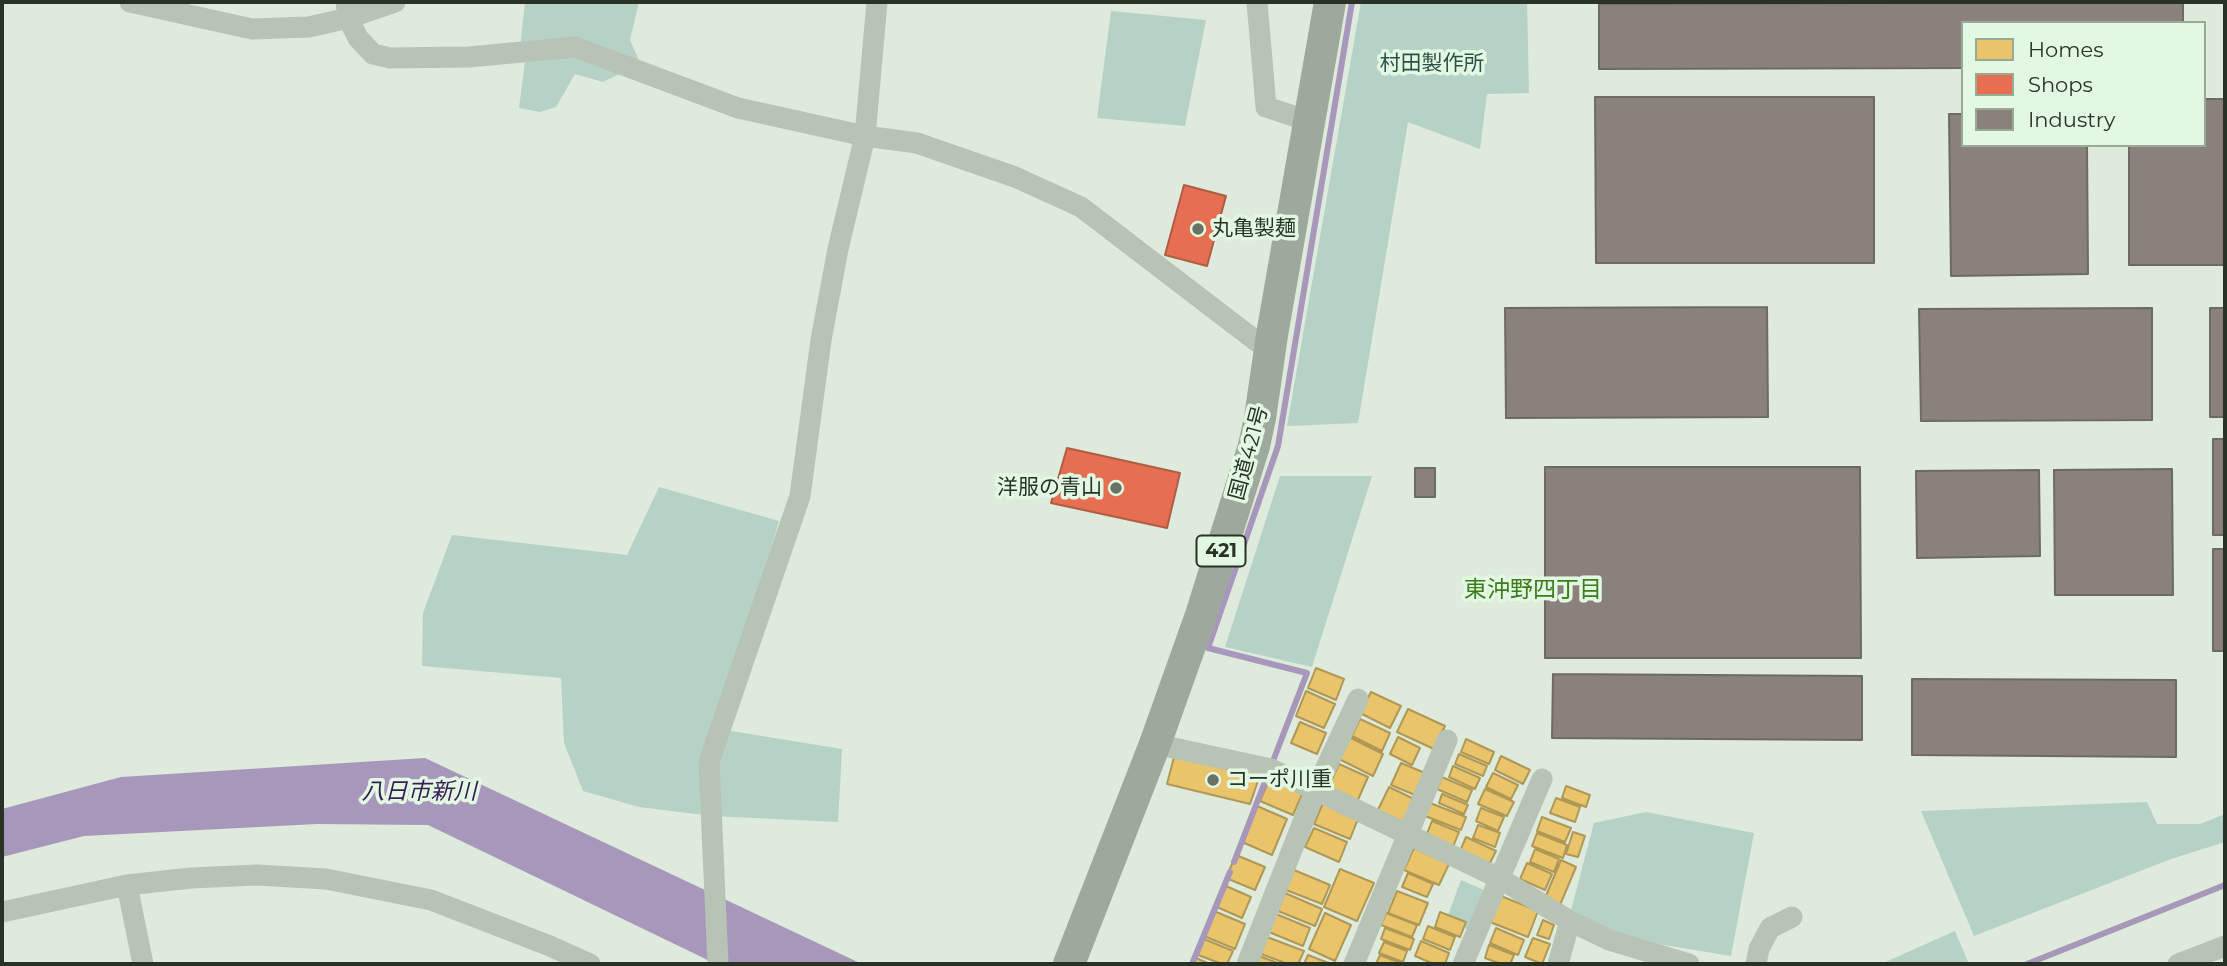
<!DOCTYPE html>
<meta charset="utf-8">
<style>
body{margin:0}
#map{position:relative;width:2227px;height:966px;overflow:hidden;background:#ddeadc;font-family:Montserrat,sans-serif}
canvas{display:block}
.frame{position:absolute;inset:0;border:4px solid #283325;pointer-events:none}
.legend{position:absolute;left:1961px;top:21px;width:245px;height:126px;box-sizing:border-box;background:#e2f8e2;border:2px solid #98a996;margin:0;padding:9px 12px;list-style:none;font-size:21px;color:#283325}
.legend li{display:flex;align-items:center;gap:14px;height:35px}
.legend b{width:35px;border:2px solid #98a996}
</style>
<div id="map">
<canvas width="2227" height="966"></canvas>
<div class="frame"></div>
<ul class="legend">
<li><b style="height:19px;background:#e9c46a"></b>Homes</li>
<li><b style="height:19px;background:#e76f51"></b>Shops</li>
<li><b style="height:19px;background:#8a817c"></b>Industry</li>
</ul>
</div>
<script>
const c = document.querySelector('canvas').getContext('2d');
c.lineJoin = 'round';
function fillPath(path, color) { c.fillStyle = color; c.fill(path, 'evenodd'); }
const shape = rows => new Path2D(rows.map(r => 'M' + r).join(''));
function strokePath(path, color, width, dash) { c.strokeStyle = color; c.lineWidth = width; c.lineCap = dash ? 'butt' : 'round'; c.setLineDash(dash || []); c.stroke(path); }
function label(font, color, halo, rows, align = 'center') {
  c.font = font + ' Montserrat,"Noto Sans JP",sans-serif'; c.lineWidth = 7; c.setLineDash([]); c.textBaseline = 'middle'; c.strokeStyle = halo; c.fillStyle = color; for (const [text, x, y, turn = 0] of rows) {
    c.save(); c.translate(x, y); c.rotate((+turn || 0) * Math.PI / 180); c.textAlign = isNaN(turn) ? turn : align; if (halo) c.strokeText(text, 0, 0); c.fillText(text, 0, 0); c.restore();
  }
}
const green = shape([
 [525,2,639,2,630,40,640,63,520,47],
 [1361,2,1527,2,1529,93,1487,94,1480,149,1408,122,1358,423,1287,426],
 [1111,11,1206,20,1185,126,1097,118],
 [575,47,630,69,603,82,575,74,556,107,540,112,519,108,525,62,555,57],
 [1280,476,1372,476,1312,667,1225,647],
 [659,487,779,521,710,756,725,730,842,749,838,822,712,816,639,807,583,791,564,743,561,678,422,666,423,613,452,535,627,555],
 [2147,802,2157,824,2200,824,2225,814,2225,842,2171,859,1974,936,1921,811],
 [1646,812,1754,833,1731,956,1610,936,1570,914,1594,823],
 [1461,880,1486,891,1472,932,1447,918],
 [1955,931,1969,964,1881,964]
]);
const water = shape([
 [425,758,862,964,716,964,428,825,317,824,84,836,2,857,2,809,121,777]
]);
const homes = shape([
 [1316,668,1344,679,1336,700,1308,688,1316,668],
 [1306,691,1335,704,1324,728,1296,716,1306,691],
 [1371,692,1401,706,1390,728,1360,713,1371,692],
 [1408,709,1445,726,1434,749,1397,732,1408,709],
 [1360,719,1390,733,1382,751,1352,736,1360,719],
 [1300,722,1326,733,1317,754,1291,743,1300,722],
 [1349,737,1383,754,1373,776,1339,759,1349,737],
 [1398,737,1420,748,1412,765,1390,754,1398,737],
 [1466,739,1494,752,1489,764,1461,752,1466,739],
 [1459,754,1487,766,1483,776,1455,764,1459,754],
 [1501,756,1530,770,1523,784,1495,770,1501,756],
 [1174,757,1260,775,1250,804,1167,784,1174,757],
 [1401,763,1425,773,1415,795,1391,785,1401,763],
 [1339,764,1368,777,1357,802,1328,788,1339,764],
 [1453,766,1480,778,1475,789,1449,777,1453,766],
 [1493,773,1518,785,1511,799,1486,787,1493,773],
 [1442,777,1472,790,1467,802,1437,789,1442,777],
 [1270,778,1303,792,1293,815,1260,801,1270,778],
 [1566,786,1590,795,1586,807,1562,798,1566,786],
 [1389,787,1414,799,1402,824,1377,812,1389,787],
 [1485,789,1514,802,1507,816,1478,804,1485,789],
 [1442,794,1468,805,1464,814,1439,803,1442,794],
 [1556,798,1580,807,1575,822,1550,813,1556,798],
 [1323,803,1358,819,1350,839,1314,824,1323,803],
 [1430,803,1466,817,1461,830,1425,816,1430,803],
 [1257,806,1287,819,1272,855,1242,842,1257,806],
 [1481,808,1504,817,1498,831,1476,821,1481,808],
 [1542,817,1571,828,1565,842,1537,831,1542,817],
 [1432,821,1459,832,1453,847,1426,836,1432,821],
 [1478,825,1500,833,1495,847,1473,838,1478,825],
 [1314,828,1347,842,1339,862,1305,847,1314,828],
 [1573,832,1585,836,1578,857,1566,854,1573,832],
 [1537,833,1567,845,1563,858,1532,846,1537,833],
 [1466,837,1496,851,1489,865,1460,851,1466,837],
 [1414,848,1449,864,1439,885,1404,870,1414,848],
 [1535,849,1559,859,1554,872,1530,862,1535,849],
 [1236,855,1265,867,1255,890,1226,878,1236,855],
 [1561,860,1576,867,1560,905,1545,898,1561,860],
 [1527,863,1552,874,1545,890,1520,879,1527,863],
 [1340,869,1374,883,1357,921,1324,907,1340,869],
 [1294,870,1330,885,1322,904,1286,890,1294,870],
 [1408,873,1433,884,1427,897,1402,887,1408,873],
 [1226,886,1251,897,1242,918,1217,907,1226,886],
 [1397,891,1428,903,1419,925,1388,913,1397,891],
 [1285,893,1322,909,1315,926,1278,911,1285,893],
 [1501,896,1538,911,1528,937,1490,922,1501,896],
 [1214,911,1245,924,1235,949,1204,936,1214,911],
 [1440,912,1466,922,1460,937,1435,927,1440,912],
 [1325,913,1351,925,1335,961,1309,949,1325,913],
 [1386,913,1417,925,1412,937,1381,925,1386,913],
 [1276,914,1310,928,1303,946,1269,932,1276,914],
 [1543,920,1554,925,1549,939,1537,935,1543,920],
 [1428,926,1455,937,1450,950,1423,939,1428,926],
 [1385,928,1414,939,1410,950,1381,939,1385,928],
 [1496,928,1524,940,1518,955,1490,943,1496,928],
 [1267,937,1304,951,1298,964,1288,964,1261,954,1267,937],
 [1533,938,1550,944,1542,964,1525,957,1533,938],
 [1204,939,1233,951,1227,964,1222,964,1198,955,1204,939],
 [1421,941,1449,953,1445,964,1434,964,1415,956,1421,941],
 [1384,942,1407,951,1403,962,1379,953,1384,942],
 [1489,945,1514,955,1510,964,1501,964,1485,958,1489,945],
 [1308,955,1331,964,1304,964,1308,955],
 [1380,955,1403,964,1376,964,1380,955],
 [1259,956,1280,964,1256,964,1259,956],
 [1196,958,1210,964,1193,964,1196,958]
]);
const shops = shape([
 [1184,185,1226,196,1207,266,1165,255,1184,185],
 [1067,448,1180,473,1167,528,1051,503,1067,448]
]);
const industry = shape([
 [2183,2,2183,23,1963,23,1963,68,1599,69,1599,4,2183,2],
 [1595,97,1874,97,1874,263,1596,263,1595,97],
 [2204,99,2225,99,2225,265,2129,265,2129,145,2204,145,2204,99],
 [1949,114,1963,114,1963,145,2087,145,2088,274,1951,276,1949,114],
 [1767,307,1768,417,1506,418,1505,308,1767,307],
 [2152,308,2152,420,1921,421,1919,309,2152,308],
 [2210,308,2225,308,2225,417,2210,417,2210,308],
 [2213,439,2225,439,2225,535,2213,535,2213,439],
 [1545,467,1860,467,1861,658,1545,658,1545,467],
 [1415,468,1435,468,1435,497,1415,497,1415,468],
 [2172,469,2173,595,2055,595,2054,470,2172,469],
 [2039,470,2040,556,1917,558,1916,471,2039,470],
 [2213,549,2225,549,2225,651,2213,651,2213,549],
 [1553,674,1862,676,1862,740,1552,738,1553,674],
 [1912,679,2176,680,2176,757,1912,755,1912,679]
]);
const stream = shape([
 [1234,862,1307,673,1208,648,1278,446,1352,2],
 [1192,964,1230,872],
 [2027,964,2225,885]
]);
const minor = shape([
 [130,2,252,29,309,27,348,18,395,2],
 [346,2,348,18,358,38,373,54,390,58,469,57,575,47,738,108,865,136,917,143,1015,177,1081,207,1256,341,1272,335],
 [1257,2,1266,107,1309,121],
 [1155,744,1271,769,1499,878,1570,921,1609,940,1689,964],
 [127,885,143,964],
 [2,912,127,885,191,878,257,875,326,879,431,900,550,946,590,964],
 [718,964,709,762,800,496,821,340,838,249,865,136,877,2],
 [1247,964,1316,789,1358,699],
 [1354,964,1447,740],
 [1463,964,1542,779],
 [1558,964,1570,921],
 [1756,964,1759,949,1770,928,1792,917],
 [2178,964,2225,946]
]);
const highway = shape([
 [1069,964,1155,744,1201,615,1254,446,1260,418,1272,335,1330,2]
]);
const markers = [
 [1198,229,7,"#677365"],
 [1116,488,7,"#677365"],
 [1213,780,7,"#677365"]
];
const shields = [
 [1221,551,49]
];
const shieldNames = [
 ["421",1221,551]
];
const parkNames = [
 ["村田製作所",1432,64]
];
const poiNames = [
 ["丸亀製麺",1212,229],
 ["洋服の青山",1102,488,"right"],
 ["コーポ川重",1227,780]
];
const streetNames = [
 ["国道421号",1249,453,-75]
];
const neighbourhoodNames = [
 ["東沖野四丁目",1533,590]
];
const waterNames = [
 ["八日市新川",419,792]
];
fillPath(green, '#b6d2c7');
fillPath(water, '#a798bb');
fillPath(homes, '#e9c46a');
strokePath(homes, '#af9855', 2);
fillPath(shops, '#e76f51');
strokePath(shops, '#ae5d44', 2);
fillPath(industry, '#8a817c');
strokePath(industry, '#6d6a62', 2);
strokePath(stream, '#a798bb', 6);
strokePath(minor, '#b7c3b5', 21);
strokePath(highway, '#9da99c', 32);
for (const [x, y, r, color] of markers) { const dot = new Path2D(); dot.arc(x, y, r, 0, 2 * Math.PI); c.fillStyle = color; c.fill(dot); strokePath(dot, '#e2f8e2', 2.5); }
for (const [x, y, w] of shields) { const box = new Path2D(); box.roundRect(x - w / 2, y - 15.5, w, 31, 5); c.fillStyle = '#e2f8e2'; c.fill(box); strokePath(box, '#283325', 2); }
label('bold 19px', '#283325', null, shieldNames);
label('21px', '#295149', '#e2f8e2', parkNames);
label('21px', '#283325', '#e2f8e2', poiNames, 'left');
label('21px', '#283325', '#e2f8e2', streetNames);
label('23px', '#3d7b1d', '#e2f8e2', neighbourhoodNames);
label('italic 23px', '#371b54', '#e2f8e2', waterNames);
</script>
